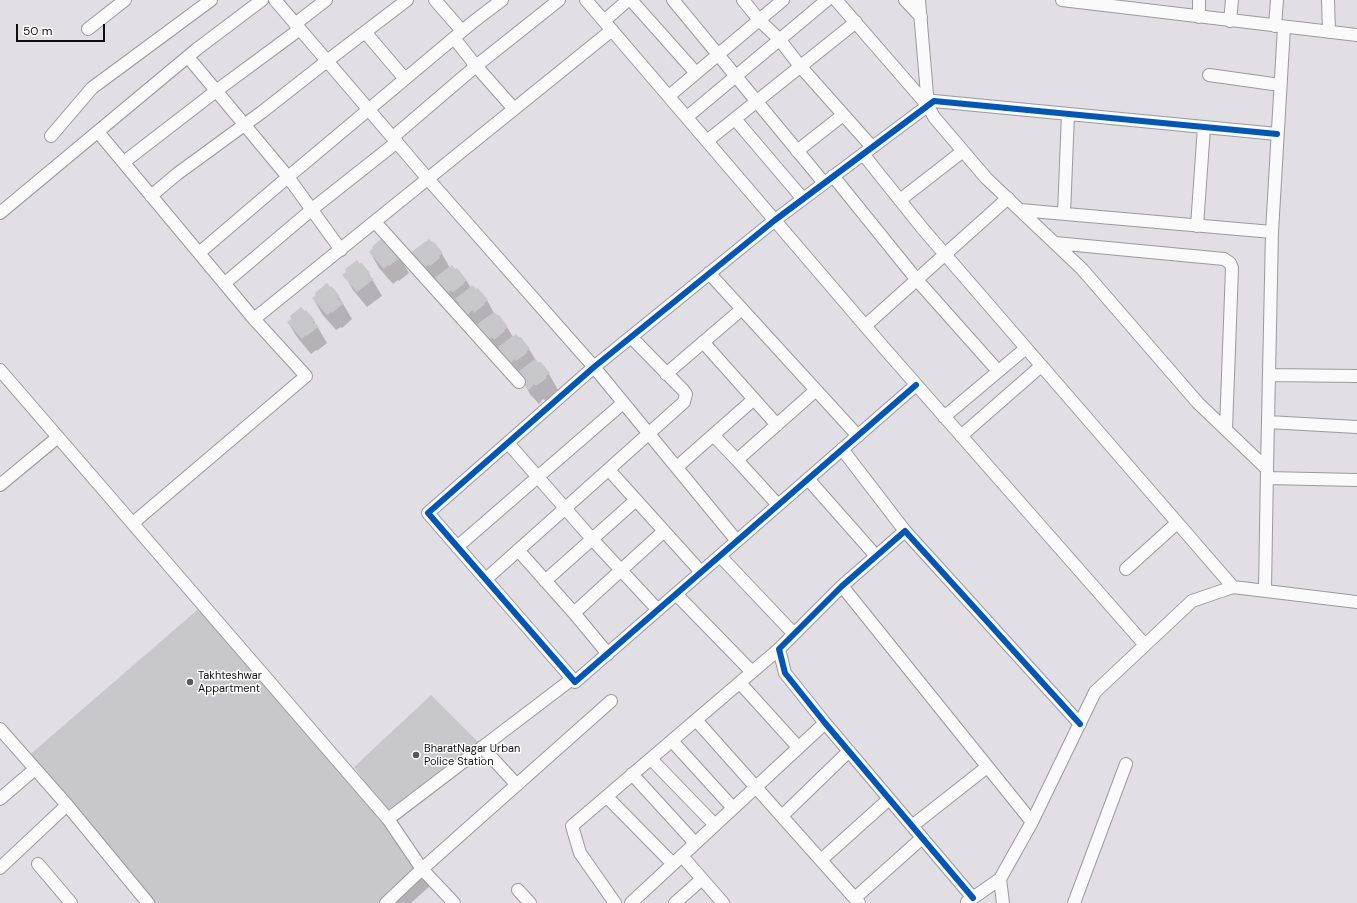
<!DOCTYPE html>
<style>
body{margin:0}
#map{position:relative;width:1357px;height:903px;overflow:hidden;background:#e1dfe3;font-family:"DM Sans",sans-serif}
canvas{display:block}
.scale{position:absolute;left:16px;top:24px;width:89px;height:18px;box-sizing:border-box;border:2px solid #0f0e10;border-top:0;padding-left:5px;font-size:12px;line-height:14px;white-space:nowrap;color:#0f0e10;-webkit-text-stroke:3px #fff;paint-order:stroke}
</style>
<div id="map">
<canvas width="1357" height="903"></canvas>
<div class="scale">50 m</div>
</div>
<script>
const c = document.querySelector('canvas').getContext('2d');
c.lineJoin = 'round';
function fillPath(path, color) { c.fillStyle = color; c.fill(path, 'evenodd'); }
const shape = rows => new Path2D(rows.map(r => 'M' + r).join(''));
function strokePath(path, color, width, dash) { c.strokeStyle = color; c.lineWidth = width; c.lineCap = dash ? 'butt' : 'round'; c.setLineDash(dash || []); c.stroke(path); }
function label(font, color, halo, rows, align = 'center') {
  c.font = font + ' "DM Sans",sans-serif'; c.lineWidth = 3; c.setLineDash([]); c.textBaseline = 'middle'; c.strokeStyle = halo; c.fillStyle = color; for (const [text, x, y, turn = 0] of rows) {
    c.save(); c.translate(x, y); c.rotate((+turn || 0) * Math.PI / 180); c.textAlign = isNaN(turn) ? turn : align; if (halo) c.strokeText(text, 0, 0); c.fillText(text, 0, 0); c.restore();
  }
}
const shadow = shape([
 [434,243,442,254,450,268,455,270,466,280,471,288,487,300,496,317,507,327,513,337,529,349,538,364,540,363,549,374,558,390,554,392,555,394,546,401,543,399,539,404,530,394,521,377,497,358,468,320,460,305,456,311,436,280,433,284,415,258],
 [396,251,409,273,399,281,398,280,393,284,379,268,370,252],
 [369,274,382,296,367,307,353,290,344,275],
 [331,287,339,297,352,319,342,328,341,327,336,330,322,314,313,298],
 [314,321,327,343,317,351,316,350,311,354,297,337,288,322],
 [203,607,430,886,411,903,144,903],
 [485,754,395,823,362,778,356,767]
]);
const building = shape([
 [383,237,401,257,389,266,388,265,384,269,369,252,373,248,372,247],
 [429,239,432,242,434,242,443,253,439,256,440,258,430,266,428,264,423,270,414,258,415,257,411,252],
 [357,260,360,264,361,262,370,273,368,275,374,279,357,292,342,275,346,272,345,269],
 [452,265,455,269,457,268,467,280,463,283,464,284,453,292,451,290,446,296,437,284,438,283,434,278],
 [327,283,330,287,331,286,340,296,337,299,344,303,332,313,331,312,327,315,312,298,316,295,315,293],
 [473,285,476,289,478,288,488,300,484,303,485,304,474,313,472,310,467,316,458,304,459,303,455,299],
 [301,307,305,311,306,310,315,320,312,322,319,326,307,336,306,335,302,339,287,322,291,319,290,316],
 [494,312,497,315,499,315,508,327,504,330,505,331,494,340,492,337,488,343,476,325],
 [516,334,519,337,521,337,530,349,526,352,527,353,516,361,514,359,510,365,500,353,501,352,498,347],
 [535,359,538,362,541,362,550,373,546,376,547,378,536,386,534,384,529,390,520,378,518,372],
 [203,605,422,869,385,903,147,903,26,758],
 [431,695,479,743,389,813,354,767]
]);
const street = shape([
 [275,0,428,179,594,367,737,541],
 [435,0,462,31],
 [586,0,885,349,1145,645],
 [631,0,696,73],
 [673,0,824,183],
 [743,0,759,20,779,39,800,66,872,147],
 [836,0,928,106],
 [905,0,921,17],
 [919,0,928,106,934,117,986,178,1082,269,1198,403,1267,469,1265,590],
 [1062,0,1357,35],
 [1199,0,1199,17],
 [1328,0,1329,32],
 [604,21,628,0],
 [1230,21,1232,0],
 [295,24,326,0],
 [1275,26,1277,0],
 [88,29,125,0],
 [365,32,405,79],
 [454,38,476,66,514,109],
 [188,57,288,177,473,22,502,0],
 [1209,75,1280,85],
 [669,96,783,0],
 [687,117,827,0],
 [735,119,803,199],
 [98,132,254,319,306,376,133,523],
 [51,136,92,88,211,0],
 [393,137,476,66,559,0],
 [707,141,856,22],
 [797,151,843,115],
 [863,154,923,229,1233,587],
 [124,162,216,91,300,29],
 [833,176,917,280,998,371],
 [151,196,177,174,262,112,327,61,407,0],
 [900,200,963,151],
 [1020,210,1272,232],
 [0,213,197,49,262,0],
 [1064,214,1068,114],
 [375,222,519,382],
 [1197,226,1204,127],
 [1055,243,1224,259,1230,263,1232,268,1226,429],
 [199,253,288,177,341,250],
 [709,273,858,436],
 [225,283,316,206,397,142],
 [254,319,612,30],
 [865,326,1008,198],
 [703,342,777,425],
 [0,370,388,819,422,869,454,903],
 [666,374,742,309],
 [1269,375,1357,376],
 [916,385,575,682,428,513,594,367,775,220,934,101,1277,134],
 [944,417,1026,348],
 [1268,422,1357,427],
 [713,435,737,460,778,505],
 [961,436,1041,366],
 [508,443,592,539,658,610],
 [842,449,905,531],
 [737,460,816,390],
 [677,467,754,399],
 [1267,469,1272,232,1284,27],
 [609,470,701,572],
 [1267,478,1357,480],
 [808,479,876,556],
 [0,485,58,437],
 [457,547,623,403],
 [518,550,574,613,664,531],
 [720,556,794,634],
 [1126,569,1177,523],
 [486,579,684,402,686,394,683,390,631,337],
 [545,581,636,500],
 [842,586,1032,822],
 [676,594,752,672],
 [574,613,608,654],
 [740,683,798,747],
 [696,720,859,903],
 [0,729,67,805,0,868],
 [672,741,733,808],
 [482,747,517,785],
 [651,759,715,825],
 [632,774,695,843],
 [607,797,673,864],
 [0,799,35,769],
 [67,805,148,903],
 [782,816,849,751],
 [388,819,572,679],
 [912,826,987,767],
 [682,856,723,903],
 [821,860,889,799],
 [38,864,71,903],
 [518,890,530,903],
 [855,898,922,838],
 [973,898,825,723,785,673,779,649,842,586,905,531,1080,724],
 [967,902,1000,879],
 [386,903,422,869,611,701],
 [615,903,580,853,572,826,779,649],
 [631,903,825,723],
 [675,903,702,879],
 [1003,903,1000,879,1032,822,1095,692,1192,601,1233,587,1357,602],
 [1074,903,1126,764]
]);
const cycleway = shape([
 [916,385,575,682,428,513,594,367,775,220,934,101,1277,134],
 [973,898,825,723,785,673,779,649,842,586,905,531,1080,724]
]);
const markers = [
 [190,682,4,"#58575a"],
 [416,755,4,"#58575a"]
];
const poiNames = [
 ["Takhteshwar",198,676],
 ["Appartment",198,689],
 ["BharatNagar Urban",424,749],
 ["Police Station",424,762]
];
fillPath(shadow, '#0003');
fillPath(building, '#c8c8ca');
strokePath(street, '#9a999c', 14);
strokePath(street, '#fafafb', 12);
strokePath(cycleway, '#0057b8', 6);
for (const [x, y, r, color] of markers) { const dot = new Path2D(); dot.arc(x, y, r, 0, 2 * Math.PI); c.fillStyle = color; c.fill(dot); strokePath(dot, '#fff', 1.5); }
label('11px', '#0f0e10', '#fff', poiNames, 'left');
</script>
